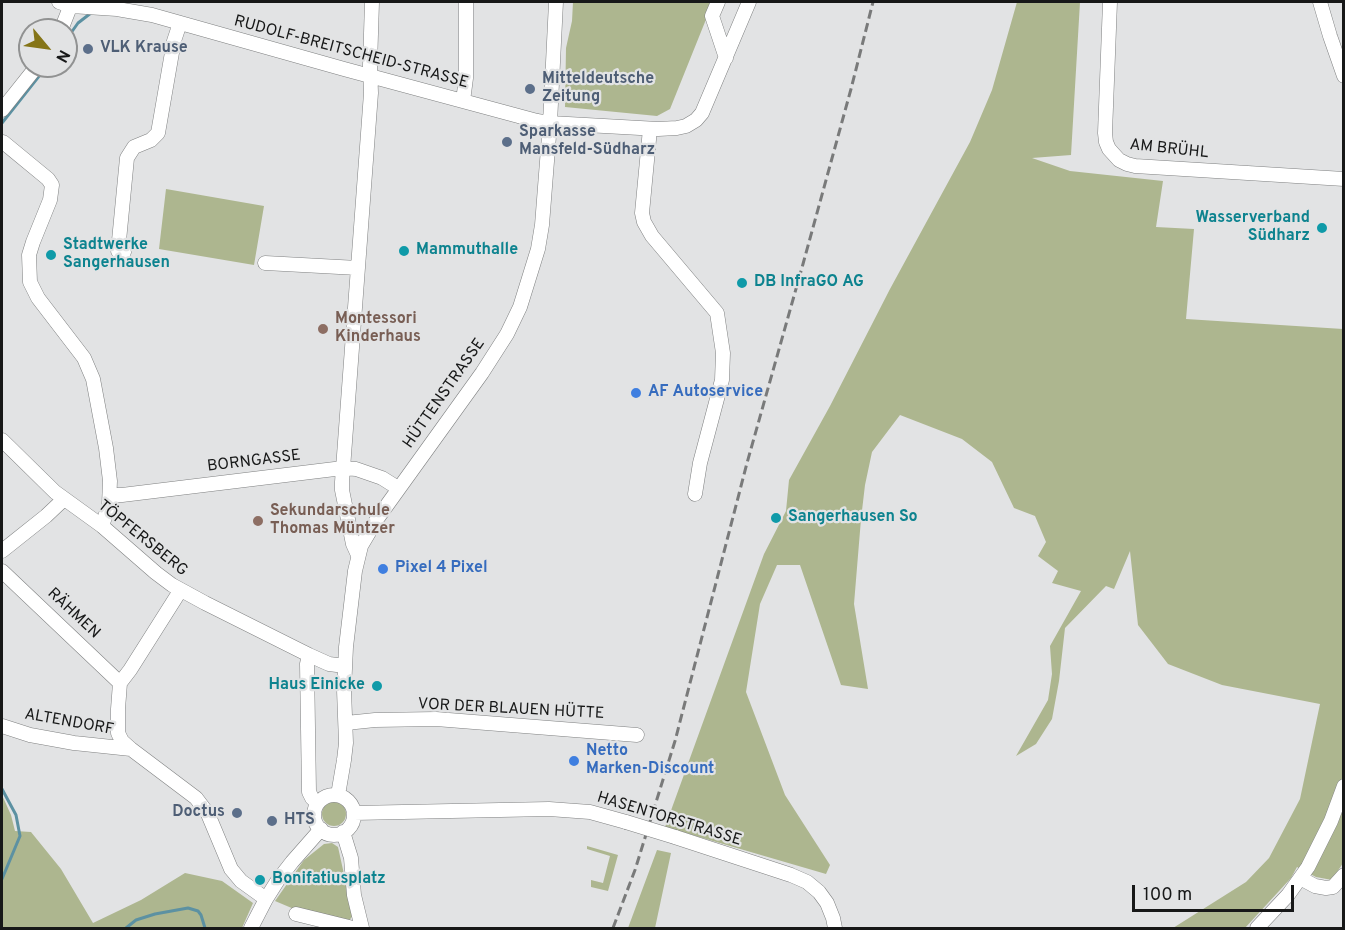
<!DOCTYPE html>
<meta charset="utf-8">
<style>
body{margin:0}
#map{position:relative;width:1345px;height:930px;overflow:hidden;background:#e2e3e4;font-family:Overpass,sans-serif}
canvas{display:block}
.frame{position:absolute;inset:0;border:3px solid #171818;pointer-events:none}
.north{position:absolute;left:18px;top:18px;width:60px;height:60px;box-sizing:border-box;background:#e2e3e4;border:2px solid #919292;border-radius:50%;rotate:119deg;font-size:16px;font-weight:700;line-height:24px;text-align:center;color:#171818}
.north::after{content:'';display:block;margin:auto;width:21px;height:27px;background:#857518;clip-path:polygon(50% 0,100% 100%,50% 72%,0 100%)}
.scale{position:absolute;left:1132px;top:885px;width:162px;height:27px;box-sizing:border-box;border:3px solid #171818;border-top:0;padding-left:8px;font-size:18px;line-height:21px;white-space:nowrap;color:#171818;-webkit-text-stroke:4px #e2e3e4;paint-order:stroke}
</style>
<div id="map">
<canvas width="1345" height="930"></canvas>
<div class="frame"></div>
<div class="north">N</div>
<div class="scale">100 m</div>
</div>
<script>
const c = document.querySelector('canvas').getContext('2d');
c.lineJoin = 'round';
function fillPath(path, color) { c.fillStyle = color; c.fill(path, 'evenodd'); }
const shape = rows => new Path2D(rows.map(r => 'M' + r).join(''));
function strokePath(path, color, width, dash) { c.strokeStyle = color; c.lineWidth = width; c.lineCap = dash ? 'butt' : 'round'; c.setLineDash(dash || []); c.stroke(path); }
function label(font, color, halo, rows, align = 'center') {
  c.font = font + ' Overpass,sans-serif'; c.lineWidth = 4.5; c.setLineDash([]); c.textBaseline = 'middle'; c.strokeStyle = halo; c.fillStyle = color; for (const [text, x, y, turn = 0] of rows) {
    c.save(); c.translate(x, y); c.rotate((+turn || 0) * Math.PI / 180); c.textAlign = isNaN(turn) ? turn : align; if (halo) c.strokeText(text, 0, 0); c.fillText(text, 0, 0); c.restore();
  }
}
const green = shape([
 [573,2,713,2,670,109,657,116,565,107,566,48,572,21],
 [1017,2,1080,2,1071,155,1032,158,1070,171,1163,181,1156,227,1194,229,1186,319,1343,329,1343,863,1332,880,1316,877,1297,867,1291,878,1245,928,1173,928,1246,882,1269,858,1300,799,1320,704,1222,685,1168,664,1138,625,1130,551,1114,589,1106,586,1065,628,1059,681,1052,719,1036,744,1016,756,1048,700,1052,674,1050,646,1081,591,1052,583,1058,571,1038,556,1046,542,1035,516,1014,508,992,462,962,439,900,415,872,452,865,485,861,519,854,604,868,689,841,685,800,565,777,565,760,604,746,692,785,795,830,865,826,874,665,827,764,554,786,511,789,480,830,406,890,289,970,142,992,90],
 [166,189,264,206,254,265,159,249],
 [2,795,11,815,15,831,31,832,61,869,93,923,141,900,185,873,222,881,253,903,242,928,2,928],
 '322 814a12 12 0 1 1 24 0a12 12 0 1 1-24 0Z',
 [332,843,338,847,353,915,347,924,294,909,275,901,304,860,324,844],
 [587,846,618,855,608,891,591,887,591,880,603,883,610,856,587,849],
 [657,850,671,853,655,928,628,928]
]);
const stream = shape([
 [66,40,78,23,91,13],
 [2,123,47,66],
 [2,789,16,815,20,836,2,879],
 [126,928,136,920,155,914,188,908,198,911,201,915,205,928]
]);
const minor = shape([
 [59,2,71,6,117,9,152,15,344,69,537,121,550,123,658,129,677,128,686,126,696,120,702,113,749,2],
 [718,2,712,16,726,58],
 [1110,2,1105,133,1106,142,1109,149,1119,160,1127,164,1135,166,1344,179],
 [1320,2,1330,36,1344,76],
 [61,30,72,2],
 [463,101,466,78,466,2],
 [2,110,37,66],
 [650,129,642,213,644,222,652,236,717,313,723,353,722,380,700,463,695,494],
 [2,143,3,142,48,179,52,185,50,200,33,242,29,255,30,282,38,298,84,358,93,379,106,448,110,481,109,505,102,526],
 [124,252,118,251,127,158,134,147,151,140,158,133,174,41,180,23],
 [265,263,358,268],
 [2,440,55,492,102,526,156,573,172,585,205,603,309,655,329,664,345,666],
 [110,495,122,495,343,468,356,469,382,478,398,488],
 [2,551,46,516,64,499],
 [358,555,353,544,342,490,342,482,371,93,370,65,372,2],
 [2,571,120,683],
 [180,591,130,670,120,683,118,709,118,733,122,741,131,749,196,798,208,814,231,869,241,881,266,899],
 [309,655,307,664,309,792,312,798,318,803],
 [346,723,375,720,436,719,637,735],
 [2,726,30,735,74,743,131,749],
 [338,795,344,760,346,743,344,690,346,647,355,571,361,546,377,519,482,373,507,334,520,307,538,249,542,225,550,123,556,2],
 '314 815a20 20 0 1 1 40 0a20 20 0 1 1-40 0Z',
 [354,813,549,809,590,812,626,822],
 [343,832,351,858,354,895,362,928],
 [675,837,791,875,807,882,819,892,827,903,833,918,835,928],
 [1300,878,1315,886,1326,888,1333,887,1344,875],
 [296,914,353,928],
 [251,928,266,899,278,880,292,862,321,829],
 [1257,928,1288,895,1308,867,1331,821,1344,786]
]);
const rail = shape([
 [613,928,635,870,675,741,747,463,803,264,851,89,873,2]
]);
const minorBridge = shape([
 [626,822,675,837]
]);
const markers = [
 [88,49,6,"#5c6f8a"],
 [530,89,6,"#5c6f8a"],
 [507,142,6,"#5c6f8a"],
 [1322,228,6,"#0f9aa8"],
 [404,251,6,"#0f9aa8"],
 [51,255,6,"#0f9aa8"],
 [742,283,6,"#0f9aa8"],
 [323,329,6,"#8d6e63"],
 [636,393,6,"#3f7fe0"],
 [776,518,6,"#0f9aa8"],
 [258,521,6,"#8d6e63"],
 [383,569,6,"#3f7fe0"],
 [377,686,6,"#0f9aa8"],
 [574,761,6,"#3f7fe0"],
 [237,813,6,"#5c6f8a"],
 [272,821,6,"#5c6f8a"],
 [260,880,6,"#0f9aa8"]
];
const serviceNames = [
 ["VLK Krause",100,49],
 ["Mitteldeutsche",542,80],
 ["Zeitung",542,98],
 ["Sparkasse",519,133],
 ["Mansfeld-Südharz",519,151],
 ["Doctus",225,813,"right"],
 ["HTS",284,821]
];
const streetNames = [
 ["RUDOLF-BREITSCHEID-STRASSE",351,53,15],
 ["AM BRÜHL",1169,150,6],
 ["HÜTTENSTRASSE",445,394,-55],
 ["BORNGASSE",254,462,-7],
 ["TÖPFERSBERG",142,539,39],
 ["RÄHMEN",73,614,43],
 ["VOR DER BLAUEN HÜTTE",511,710,3],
 ["ALTENDORF",69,723,10],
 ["HASENTORSTRASSE",669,820,17]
];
const cultureNames = [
 ["Wasserverband",1310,219,"right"],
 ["Südharz",1310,237,"right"],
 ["Stadtwerke",63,246],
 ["Sangerhausen",63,264],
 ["Mammuthalle",416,251],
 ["DB InfraGO AG",754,283],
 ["Sangerhausen So",788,518],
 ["Haus Einicke",365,686,"right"],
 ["Bonifatiusplatz",272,880]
];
const educationNames = [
 ["Montessori",335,320],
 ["Kinderhaus",335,338],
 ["Sekundarschule",270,512],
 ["Thomas Müntzer",270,530]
];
const shopNames = [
 ["AF Autoservice",648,393],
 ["Pixel 4 Pixel",395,569],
 ["Netto",586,752],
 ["Marken-Discount",586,770]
];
fillPath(green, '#adb68f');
strokePath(stream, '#5c91a2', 3);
strokePath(minor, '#7f8081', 15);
strokePath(minor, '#fff', 14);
strokePath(rail, '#797a7a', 3, [9, 4.5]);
strokePath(minorBridge, '#7f8081', 15, []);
strokePath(minorBridge, '#fff', 14);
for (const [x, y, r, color] of markers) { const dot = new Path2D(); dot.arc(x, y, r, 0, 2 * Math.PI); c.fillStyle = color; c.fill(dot); strokePath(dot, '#e2e3e4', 2); }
label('bold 16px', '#4e5e75', '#e2e3e4', serviceNames, 'left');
label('16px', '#171818', '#e2e3e4', streetNames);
label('bold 16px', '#0d838f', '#e2e3e4', cultureNames, 'left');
label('bold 16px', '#785e54', '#e2e3e4', educationNames, 'left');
label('bold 16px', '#366cbe', '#e2e3e4', shopNames, 'left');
</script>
